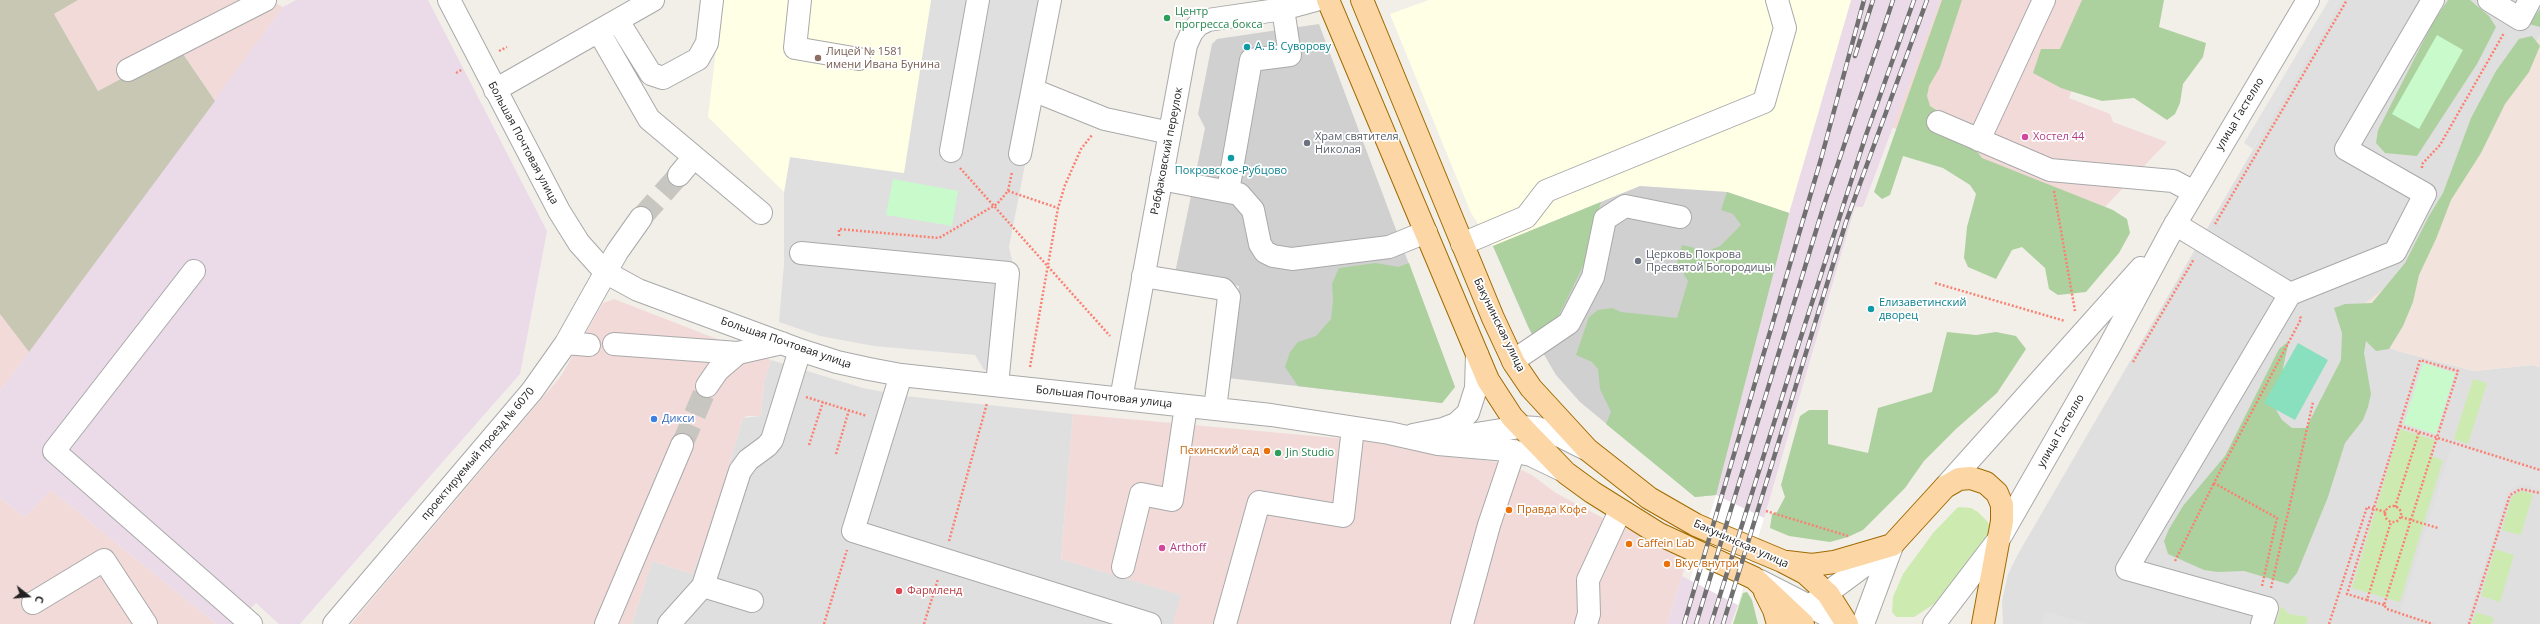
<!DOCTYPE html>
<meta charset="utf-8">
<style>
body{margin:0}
#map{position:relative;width:2540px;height:624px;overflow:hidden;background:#f2efe9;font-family:"Open Sans",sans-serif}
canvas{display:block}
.north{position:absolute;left:8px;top:576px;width:40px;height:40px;-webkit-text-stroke:3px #fff;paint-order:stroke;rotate:107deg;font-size:11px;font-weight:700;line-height:16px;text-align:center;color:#222}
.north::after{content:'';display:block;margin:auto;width:14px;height:18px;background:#222;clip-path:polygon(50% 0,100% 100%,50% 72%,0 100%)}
</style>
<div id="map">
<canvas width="2540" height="624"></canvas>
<div class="north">С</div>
</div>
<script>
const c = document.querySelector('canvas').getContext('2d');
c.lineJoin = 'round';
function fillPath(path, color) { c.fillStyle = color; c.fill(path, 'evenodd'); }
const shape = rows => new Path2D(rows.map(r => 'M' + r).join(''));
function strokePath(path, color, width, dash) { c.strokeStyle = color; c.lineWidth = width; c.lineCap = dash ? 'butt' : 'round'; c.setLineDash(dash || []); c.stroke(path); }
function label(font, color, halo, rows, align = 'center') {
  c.font = font + ' "Open Sans",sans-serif'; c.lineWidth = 3.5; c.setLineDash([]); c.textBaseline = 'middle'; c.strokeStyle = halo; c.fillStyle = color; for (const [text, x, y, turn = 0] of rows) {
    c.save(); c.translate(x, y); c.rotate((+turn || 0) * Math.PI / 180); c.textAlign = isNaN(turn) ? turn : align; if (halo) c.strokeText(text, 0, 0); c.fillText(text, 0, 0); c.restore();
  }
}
const residential = shape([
 [931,0,1057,0,1009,247,1016,277,1007,372,984,370,975,355,874,346,820,336,779,322,784,264,784,192,790,157,903,173],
 [2340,0,2540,0,2540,36,2416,264,2351,333,2398,351,2474,371,2532,365,2540,367,2540,624,2003,624,2002,601,2008,574,2018,554],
 [771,360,863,388,905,396,1073,414,1061,559,1182,595,1173,624,632,624,652,561,692,574,709,533,743,418,761,416,764,382]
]);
const commercial = shape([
 [78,0,270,0,283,7,215,101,179,48,98,91,54,14],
 [1940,0,2106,0,2069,98,2110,114,2113,122,2167,142,2105,207,1891,127],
 [614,299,771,360,764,382,761,416,747,416,743,418,709,533,692,574,652,561,632,624,351,624,561,376,603,303],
 [0,314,29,352,0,391],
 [1073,414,1358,440,1509,464,1532,475,1556,493,1603,518,1688,557,1667,624,1173,624,1181,595,1061,559],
 [51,490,216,624,0,624,0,498,25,517]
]);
const industrial = shape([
 [296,0,428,0,547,231,520,374,300,624,279,624,256,603,236,624,216,624,51,490,25,517,0,498,0,391,283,7],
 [1851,0,1940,0,1863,207,1855,207,1764,518,1716,495,1789,213],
 [1682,576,1738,605,1731,624,1667,624]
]);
const education = shape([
 [722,0,931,0,904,173,790,157,784,192,708,117],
 [1429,0,1851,0,1789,213,1727,192,1640,186,1493,246,1471,213,1390,14]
]);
const religious = shape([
 [1319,24,1455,387,1442,403,1228,378,1239,286,1175,273,1205,128,1198,114,1212,44,1217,39],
 [1640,186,1727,192,1789,213,1716,495,1695,497,1580,402,1556,375,1528,327,1493,246]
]);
const military = shape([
 [2540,36,2540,367,2532,365,2474,371,2398,351,2351,333,2361,306,2416,264]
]);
const construction = shape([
 [0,0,78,0,54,14,98,91,179,48,215,101,29,352,0,314]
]);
const grass = shape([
 [2473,379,2487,383,2468,444,2454,439],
 [2400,429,2435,440,2430,456,2443,460,2400,602,2352,588],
 [2522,491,2533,494,2521,535,2502,530,2512,496],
 [1958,507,1971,508,1978,512,1987,521,1993,532,1942,599,1914,617,1896,617,1892,612,1893,597,1903,574,1933,533],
 [2495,549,2514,555,2500,602,2481,596],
 [2281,606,2289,614,2308,617,2306,624,2276,624],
 [2476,612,2494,618,2492,624,2472,624]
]);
const forest = shape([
 [1942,0,1962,0,1940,67,1929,86,1927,96,1930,106,1955,122,1982,158,2113,210,2127,219,2130,233,2119,253,2086,292,2058,295,2049,289,2045,268,2022,247,2012,250,1996,279,1968,267,1964,258,1967,227,1976,194,1970,185,1943,168,1903,156,1890,195,1882,199,1874,192],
 [2082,0,2164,0,2159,27,2206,43,2203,57,2183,84,2180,103,2175,114,2167,120,2134,98,2102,101,2061,88,2033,73,2041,49,2060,49],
 [2448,0,2470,0,2489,16,2496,27,2477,64,2417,156,2385,153,2376,143,2378,130,2432,24],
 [2540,9,2540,27,2529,24],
 [2532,36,2540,46,2529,72,2505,104,2481,153,2451,200,2436,239,2419,275,2413,302,2403,326,2389,349,2376,351,2366,341,2364,353,2371,394,2368,407,2363,420,2345,443,2328,497,2297,573,2288,584,2244,571,2218,572,2204,570,2168,554,2164,541,2169,529,2183,506,2225,456,2279,349,2289,341,2283,368,2283,382,2275,408,2282,420,2292,428,2306,428,2341,360,2342,333,2334,308,2345,304,2372,303,2405,263,2429,216,2443,193,2471,118,2496,71,2519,39],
 [1727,192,1789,213,1716,495,1695,497,1606,424,1611,412,1600,389,1598,369,1592,362,1576,355,1589,317,1598,310,1612,308,1621,312,1677,318,1688,281,1677,263,1682,245,1708,251,1720,246,1741,225,1733,214,1721,210],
 [1601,202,1583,266,1566,301,1555,323,1534,339,1493,246],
 [1376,263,1398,267,1409,263,1455,387,1442,403,1298,386,1285,367,1290,352,1298,342,1316,336,1331,319,1333,301,1332,284,1339,268],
 [1947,332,1976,335,1996,332,2016,336,2026,349,1997,393,1956,429,1924,461,1905,488,1863,530,1848,537,1830,542,1789,536,1770,528,1772,514,1777,512,1785,497,1781,485,1800,416,1809,410,1828,410,1828,444,1868,453,1878,408,1932,392],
 [1747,592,1752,600,1758,624,1733,624,1743,593]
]);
const park = shape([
 [2437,35,2463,50,2419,129,2392,114],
 [893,179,958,191,952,226,886,215],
 [2423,363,2455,373,2436,434,2404,424]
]);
const pitch = shape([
 [2298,343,2328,360,2295,420,2264,403]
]);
const parking = shape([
 [2329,0,2343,0,2253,149,2244,143],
 [2452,444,2540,471,2540,490,2526,485,2516,486,2507,494,2466,624,2439,624,2400,613],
 [2045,611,2087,624,2041,624]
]);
const pier = shape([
 [1716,495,1764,518,1738,605,1690,580]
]);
const minorTunnel = shape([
 [641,218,679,175],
 [682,445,707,386]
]);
const path = shape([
 [499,51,507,47],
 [456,73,463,69],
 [960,168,1110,336],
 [2422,168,2422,164,2440,145,2504,33],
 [1008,191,1058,208],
 [2054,191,2075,311],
 [2215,224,2347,0],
 [839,236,839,229,939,238,997,204,1008,191,1012,172],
 [1935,283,2065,321],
 [2133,362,2194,259],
 [1030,367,1058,208,1065,185,1081,149,1092,135],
 [806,397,867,416],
 [2400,426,2540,470],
 [809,445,823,402],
 [836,454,849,410],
 '2385 514a8 8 0 1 1 16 0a8 8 0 1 1-16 0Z',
 [2395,507,2419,432],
 [1766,511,1848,536],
 [2401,517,2438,528],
 [949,541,987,403],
 [2175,561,2214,483],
 [2262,586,2277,518,2214,483,2301,319,2300,316],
 [2271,588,2313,402],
 [2367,600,2347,594,2420,360,2458,371,2384,605,2387,609,2432,624],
 [2384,605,2367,600,2391,522],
 [824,624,847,550],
 [924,624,938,579],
 [2329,624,2367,507,2386,512],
 [2469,624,2510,495,2521,489,2540,493]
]);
const minor = shape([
 [449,0,559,211,579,243,605,272,638,290,800,350,837,362,869,369,901,375,1271,415,1389,433,1438,444,1507,450,1531,455,1562,470],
 [800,0,795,48,859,59],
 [2489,0,2520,19,2530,0],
 [618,21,651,74,663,78,698,59,707,43,712,0],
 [599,32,649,119,761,213],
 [128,70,265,0],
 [495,90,653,0],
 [1033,90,1105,119,1170,133],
 [1938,122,2050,170,2173,181,2194,192],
 [1979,140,2044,0],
 [951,151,978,0],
 [1020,154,1050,0],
 [679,175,694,157],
 [1161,179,1239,194,1253,210,1260,244,1265,252,1273,256,1292,259,1389,247,1426,232],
 [1228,191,1251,60,1290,55,1283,9],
 [2175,224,2290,294],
 [1462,244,1526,217,1546,191,1764,102,1785,28,1777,0],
 [801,253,1008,273,997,385],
 [194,271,54,451,251,624],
 [1143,276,1223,289,1229,297,1215,409],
 [566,343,589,345],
 [614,344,738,353,782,343],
 [1513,361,1569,323,1593,277,1605,219,1625,206,1680,217],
 [901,375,853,531,1150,624],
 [707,386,718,370,738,353],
 [1121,399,1186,45,1192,32,1198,25,1208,20,1283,9,1316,0],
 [1413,435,1443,429,1456,424,1468,413,1476,388,1477,354],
 [1457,437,1520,427,1537,428,1560,436,1586,449],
 [1945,487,2141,268],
 [1123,567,1141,494,1172,500,1186,406],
 [1760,581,1844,624],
 [703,586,752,601],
 [33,603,104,560,146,624],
 [334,624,532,391,566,343,617,252,641,218],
 [606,624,682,445],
 [669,624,703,586,740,471,748,460,767,446,772,440,800,350],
 [1225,624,1259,502,1343,516,1353,428],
 [1462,624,1489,525,1514,451],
 [1586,624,1589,614,1588,580,1620,511],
 [1789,624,1796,616,1892,545],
 [1863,624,1892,546],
 [1934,624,1999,539,2109,347,2173,228,2308,0],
 [2262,624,2267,608,2127,569,2290,294,2395,252,2425,194,2346,149,2433,0]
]);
const major = shape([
 [1328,0,1488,380,1512,417,1566,473,1592,492,1659,534,1754,578,1803,624],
 [1362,0,1493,318,1514,363,1531,388,1588,450,1649,498,1696,525,1782,561,1805,573,1828,594,1847,624],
 [1787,562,1812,565,1834,562,1892,545,1945,487,1959,479,1971,478,1986,483,1997,493,2002,505,2002,521,1983,624],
 [1765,592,1774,610,1778,624]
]);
const rail = shape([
 [1855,56,1873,0],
 [1684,624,1821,159,1864,0],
 [1696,624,1823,208,1893,0],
 [1711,624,1799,343,1866,135,1914,0],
 [1723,624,1846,222,1927,0]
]);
const markers = [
 [1167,18,4,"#2e9e5b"],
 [1247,47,4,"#0f9aa8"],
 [818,58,4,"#8d6e63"],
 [2025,137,4,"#d1479c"],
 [1307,143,4,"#6b7280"],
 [1231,158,4,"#0f9aa8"],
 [1638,261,4,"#6b7280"],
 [1871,309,4,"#0f9aa8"],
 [654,419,4,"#3f7fe0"],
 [1267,451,4,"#e8710a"],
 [1278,453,4,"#2e9e5b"],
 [1509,510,4,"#e8710a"],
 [1629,544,4,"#e8710a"],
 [1162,548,4,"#d1479c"],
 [1667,564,4,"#e8710a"],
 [899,591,4,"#e0444e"]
];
const leisureNames = [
 ["Центр",1175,12],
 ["прогресса бокса",1175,25],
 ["Jin Studio",1286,453]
];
const cultureNames = [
 ["А. В. Суворову",1255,47],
 ["Покровское-Рубцово",1231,171,"center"],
 ["Елизаветинский",1879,303],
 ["дворец",1879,316]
];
const educationNames = [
 ["Лицей № 1581",826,52],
 ["имени Ивана Бунина",826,65]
];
const streetNames = [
 ["улица Гастелло",2240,114,-59],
 ["Большая Почтовая улица",523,143,62],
 ["Рабфаковский переулок",1167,151,-79],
 ["Бакунинская улица",1499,325,64],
 ["Большая Почтовая улица",786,343,19],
 ["Большая Почтовая улица",1104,397,6],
 ["улица Гастелло",2061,431,-60],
 ["проектируемый проезд № 6070",478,454,-50],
 ["Бакунинская улица",1741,544,24]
];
const worshipNames = [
 ["Храм святителя",1315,137],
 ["Николая",1315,150],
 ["Церковь Покрова",1646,255],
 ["Пресвятой Богородицы",1646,268]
];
const hotelNames = [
 ["Хостел 44",2033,137],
 ["Arthoff",1170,548]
];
const shopNames = [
 ["Дикси",662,419]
];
const foodNames = [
 ["Пекинский сад",1259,451,"right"],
 ["Правда Кофе",1517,510],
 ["Caffein Lab",1637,544],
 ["Вкус внутри",1675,564]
];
const healthNames = [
 ["Фармленд",907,591]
];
fillPath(residential, '#e0dfdf');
fillPath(commercial, '#f2dad9');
fillPath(industrial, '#ebdbe8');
fillPath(education, '#ffffe5');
fillPath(religious, '#d0d0d0');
fillPath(military, '#f3e3dd');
fillPath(construction, '#c7c7b4');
fillPath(grass, '#cdebb0');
fillPath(forest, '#add19e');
fillPath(park, '#c8facc');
fillPath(pitch, '#88e0be');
fillPath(parking, '#e2e2e2');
fillPath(pier, '#fff');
strokePath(minorTunnel, '#c8c6c1', 22, [22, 11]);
strokePath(minor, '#a9a9a9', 24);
strokePath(major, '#a06b00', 24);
strokePath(path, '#fa8072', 2.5, [2, 2]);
strokePath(minor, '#fff', 22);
strokePath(major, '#fcd6a4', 22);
strokePath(rail, '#707070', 4.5);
strokePath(rail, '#fff', 3, [9]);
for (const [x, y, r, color] of markers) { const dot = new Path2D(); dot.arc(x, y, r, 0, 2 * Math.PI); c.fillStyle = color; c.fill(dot); strokePath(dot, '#fff', 1.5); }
label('11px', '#27864d', '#fff', leisureNames, 'left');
label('11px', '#0d838f', '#fff', cultureNames, 'left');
label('11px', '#785e54', '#fff', educationNames, 'left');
label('11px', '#222', '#fff', streetNames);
label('11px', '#5b616d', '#fff', worshipNames, 'left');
label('11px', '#b23c85', '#fff', hotelNames, 'left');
label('11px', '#366cbe', '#fff', shopNames, 'left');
label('11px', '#c56008', '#fff', foodNames, 'left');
label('11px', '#be3a42', '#fff', healthNames, 'left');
</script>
